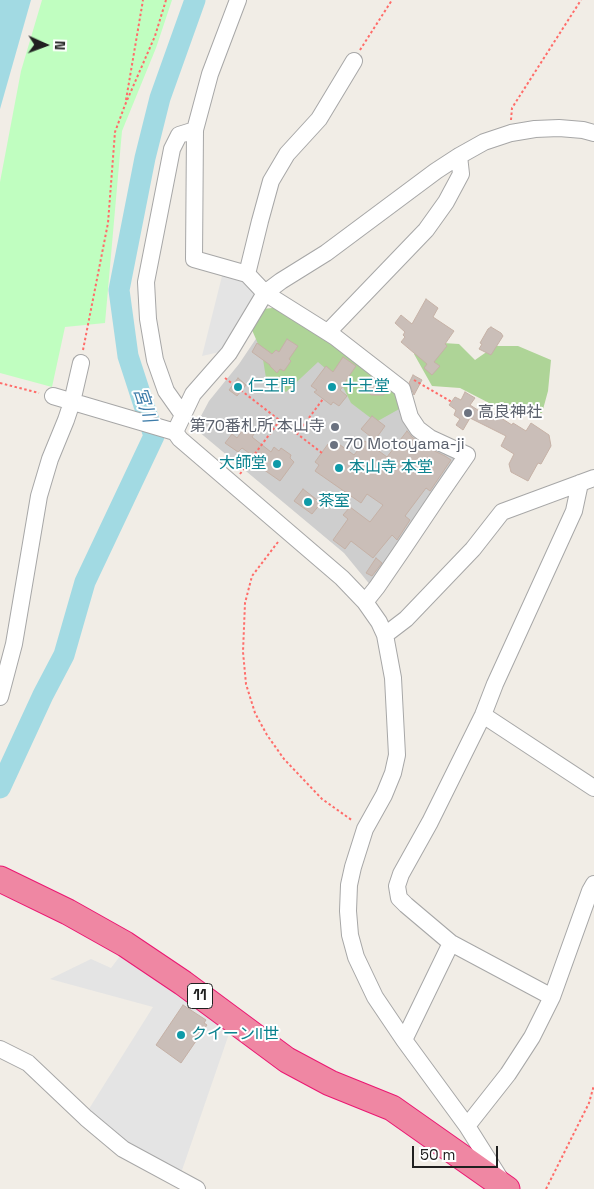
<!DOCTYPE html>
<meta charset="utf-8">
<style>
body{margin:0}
#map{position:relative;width:594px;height:1189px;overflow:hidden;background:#f1ede6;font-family:"Space Grotesk",sans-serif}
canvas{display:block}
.north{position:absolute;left:20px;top:20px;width:50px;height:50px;-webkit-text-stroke:4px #fff;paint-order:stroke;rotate:92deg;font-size:14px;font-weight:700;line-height:20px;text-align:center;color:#202020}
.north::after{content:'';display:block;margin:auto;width:18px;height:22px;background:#202020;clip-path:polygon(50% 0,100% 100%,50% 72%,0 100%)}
.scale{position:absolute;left:412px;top:1146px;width:86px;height:22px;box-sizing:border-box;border:2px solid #202020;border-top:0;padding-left:6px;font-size:15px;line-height:18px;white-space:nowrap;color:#202020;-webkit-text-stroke:4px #fff;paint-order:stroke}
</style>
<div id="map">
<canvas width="594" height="1189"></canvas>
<div class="north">N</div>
<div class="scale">50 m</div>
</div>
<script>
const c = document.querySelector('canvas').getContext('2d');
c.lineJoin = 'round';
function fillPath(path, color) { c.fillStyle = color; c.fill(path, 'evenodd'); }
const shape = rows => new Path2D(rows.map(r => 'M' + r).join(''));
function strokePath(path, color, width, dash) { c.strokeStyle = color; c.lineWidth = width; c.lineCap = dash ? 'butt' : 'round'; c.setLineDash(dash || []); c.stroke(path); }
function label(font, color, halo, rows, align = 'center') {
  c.font = font + ' "Space Grotesk","Noto Sans JP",sans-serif'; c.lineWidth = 4; c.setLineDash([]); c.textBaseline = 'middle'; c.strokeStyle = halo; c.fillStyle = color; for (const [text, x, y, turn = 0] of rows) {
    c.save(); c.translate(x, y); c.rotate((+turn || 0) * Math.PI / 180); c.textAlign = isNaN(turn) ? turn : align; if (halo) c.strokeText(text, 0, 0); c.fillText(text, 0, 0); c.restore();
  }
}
const religious = shape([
 [280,303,414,417,472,458,376,592,344,553,198,431,197,427,201,416,209,401,239,364]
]);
const forest = shape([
 [282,307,397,390,401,408,376,422,351,403,340,381,318,362,286,392,266,378,262,353,252,330,262,309],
 [427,342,459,344,475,360,495,346,518,346,551,360,548,391,542,413,517,413,491,404,460,388,432,386,414,354]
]);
const park = shape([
 [42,0,172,0,156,48,122,131,105,323,65,327,52,387,0,373,0,182,21,71]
]);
const parking = shape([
 [223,272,243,278,260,293,224,351,202,356],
 [120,956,231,1028,180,1176,125,1144,87,1112,153,1007,50,979,91,959,111,968]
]);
const water = shape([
 [0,0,31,0,0,109]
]);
const river = shape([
 [0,788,43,695,64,655,85,582,154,436,128,356,119,290,145,158,160,98,195,0]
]);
const building = shape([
 [426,299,438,308,433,317,454,331,445,344,447,346,434,362,440,366,432,375,424,368,427,364,401,342,405,337,403,335,405,332,395,323,401,315,412,324,426,299],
 [491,327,501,333,503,336,491,355,479,349,482,344,480,343,488,329,491,327],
 [287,339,298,346,289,359,291,361,284,371,280,369,277,373,270,366,270,365,252,352,257,343,272,354,276,350,279,352,287,339],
 [343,357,356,366,345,382,346,383,340,390,347,396,339,406,333,402,331,405,314,392,317,390,311,386,326,366,333,372,343,357],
 [413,375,422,380,414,395,409,383,413,375],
 [238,378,246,385,237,396,229,390,238,378],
 [366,378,371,378,384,388,384,395,371,395,366,390,366,378],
 [465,392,475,398,470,405,484,414,490,411,512,425,513,423,526,431,531,423,549,435,551,446,541,464,538,463,528,481,511,472,509,464,514,454,501,446,506,436,470,418,463,430,456,425,460,419,454,415,456,410,449,405,455,397,461,400,465,392],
 [372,416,385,426,375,440,361,429,372,416],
 [245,427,254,434,252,437,271,452,274,447,279,451,281,448,291,455,290,458,294,462,280,481,260,467,263,463,242,448,238,452,225,443,232,434,237,438,245,427],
 [407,431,412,437,424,446,445,456,451,460,430,491,426,488,405,516,410,520,397,540,392,535,373,558,351,541,345,549,333,540,348,519,343,515,350,507,370,522,383,505,367,494,361,503,315,471,319,465,315,462,328,444,332,447,336,442,354,455,365,441,387,457,407,431],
 [303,489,321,503,312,514,294,501,303,489],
 [376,558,382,563,372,576,366,573,376,558],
 [183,1005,206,1020,204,1023,207,1025,181,1063,156,1045,183,1005]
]);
const path = shape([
 [360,50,392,0],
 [126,100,143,0],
 [511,120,512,108,581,0],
 [83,350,108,223,115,132,125,105,155,36,166,0],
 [225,378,322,453],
 [414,380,452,402],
 [0,383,39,393],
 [297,434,323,399],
 [240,474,280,420],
 [278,542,252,576,245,603,243,652,246,684,255,713,267,735,284,759,322,799,353,821],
 [546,1189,589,1103,594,1085]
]);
const minor = shape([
 [354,61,319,119,287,154,271,181,260,221,247,274,265,293,335,337,402,389,410,417,418,429,430,438,467,455,438,497,403,549,377,587,365,602],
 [195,130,194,259,247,274],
 [328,332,426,230,446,202,461,174,459,156],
 [53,396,175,432,180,439,342,578,365,602,379,622,385,635,393,678,397,755,393,773,384,795,365,829,353,867,349,885,348,911,350,935,356,957,375,997,404,1040,467,1126,501,1180],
 [183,415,166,391,155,360,148,319,146,282,172,149,179,135,195,130,210,74,238,0],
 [175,432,193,394,229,353,265,293,281,281,326,253,436,171,459,156,484,142,511,133,535,129,559,128,583,130,594,133],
 [385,635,406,619,473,549,502,512,594,478],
 [0,697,14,644,39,496,50,459,66,420,72,402,81,363],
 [483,715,594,788],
 [552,997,451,943,406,905,399,898,397,886,401,874,430,822,483,715,495,684,574,511,580,483],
 [404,1040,451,943],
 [0,1049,28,1063,86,1118,123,1149,197,1189],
 [467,1126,508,1074,532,1037,552,997,590,891,594,884]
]);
const highway = shape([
 [0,879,68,912,125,944,183,983,287,1060,330,1083,392,1108,507,1189]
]);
const markers = [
 [238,387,5,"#0f9aa8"],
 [332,387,5,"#0f9aa8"],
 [468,413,5,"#6b7280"],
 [335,427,5,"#6b7280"],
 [334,445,5,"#6b7280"],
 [277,464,5,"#0f9aa8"],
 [339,468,5,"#0f9aa8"],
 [308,502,5,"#0f9aa8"],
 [181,1035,5,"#0f9aa8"]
];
const shields = [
 [200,996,25]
];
const shieldNames = [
 ["11",200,996]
];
const cultureNames = [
 ["仁王門",248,387],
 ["十王堂",342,387],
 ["大師堂",267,464,"right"],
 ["本山寺 本堂",349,468],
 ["茶室",318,502],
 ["クイーンII世",191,1035]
];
const worshipNames = [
 ["高良神社",478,413],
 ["第70番札所 本山寺",325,427,"right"],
 ["70 Motoyama-ji",344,445]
];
const waterNames = [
 ["宮川",144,405,72]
];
fillPath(religious, '#cecece');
fillPath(forest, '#aed497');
fillPath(park, '#c0fec0');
fillPath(parking, '#e4e4e4');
fillPath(water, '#a2dae3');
strokePath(river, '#a2dae3', 21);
fillPath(building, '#cabeb8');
strokePath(building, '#c5b1a6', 1);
strokePath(minor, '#a7a7a7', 18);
strokePath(highway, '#eb1772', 27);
strokePath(path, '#ff6c69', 2, [2.5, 2.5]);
strokePath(minor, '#fff', 16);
strokePath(highway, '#ef87a3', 25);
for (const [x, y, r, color] of markers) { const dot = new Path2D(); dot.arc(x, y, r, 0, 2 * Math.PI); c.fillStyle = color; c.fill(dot); strokePath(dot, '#fff', 2); }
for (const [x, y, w] of shields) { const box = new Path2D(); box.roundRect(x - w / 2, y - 12.5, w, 25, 4); c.fillStyle = '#fff'; c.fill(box); strokePath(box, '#202020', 1); }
label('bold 15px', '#202020', null, shieldNames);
label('16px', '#0d838f', '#fff', cultureNames, 'left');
label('16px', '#5b616d', '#fff', worshipNames, 'left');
label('italic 18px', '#3d7ca9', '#fff', waterNames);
</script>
